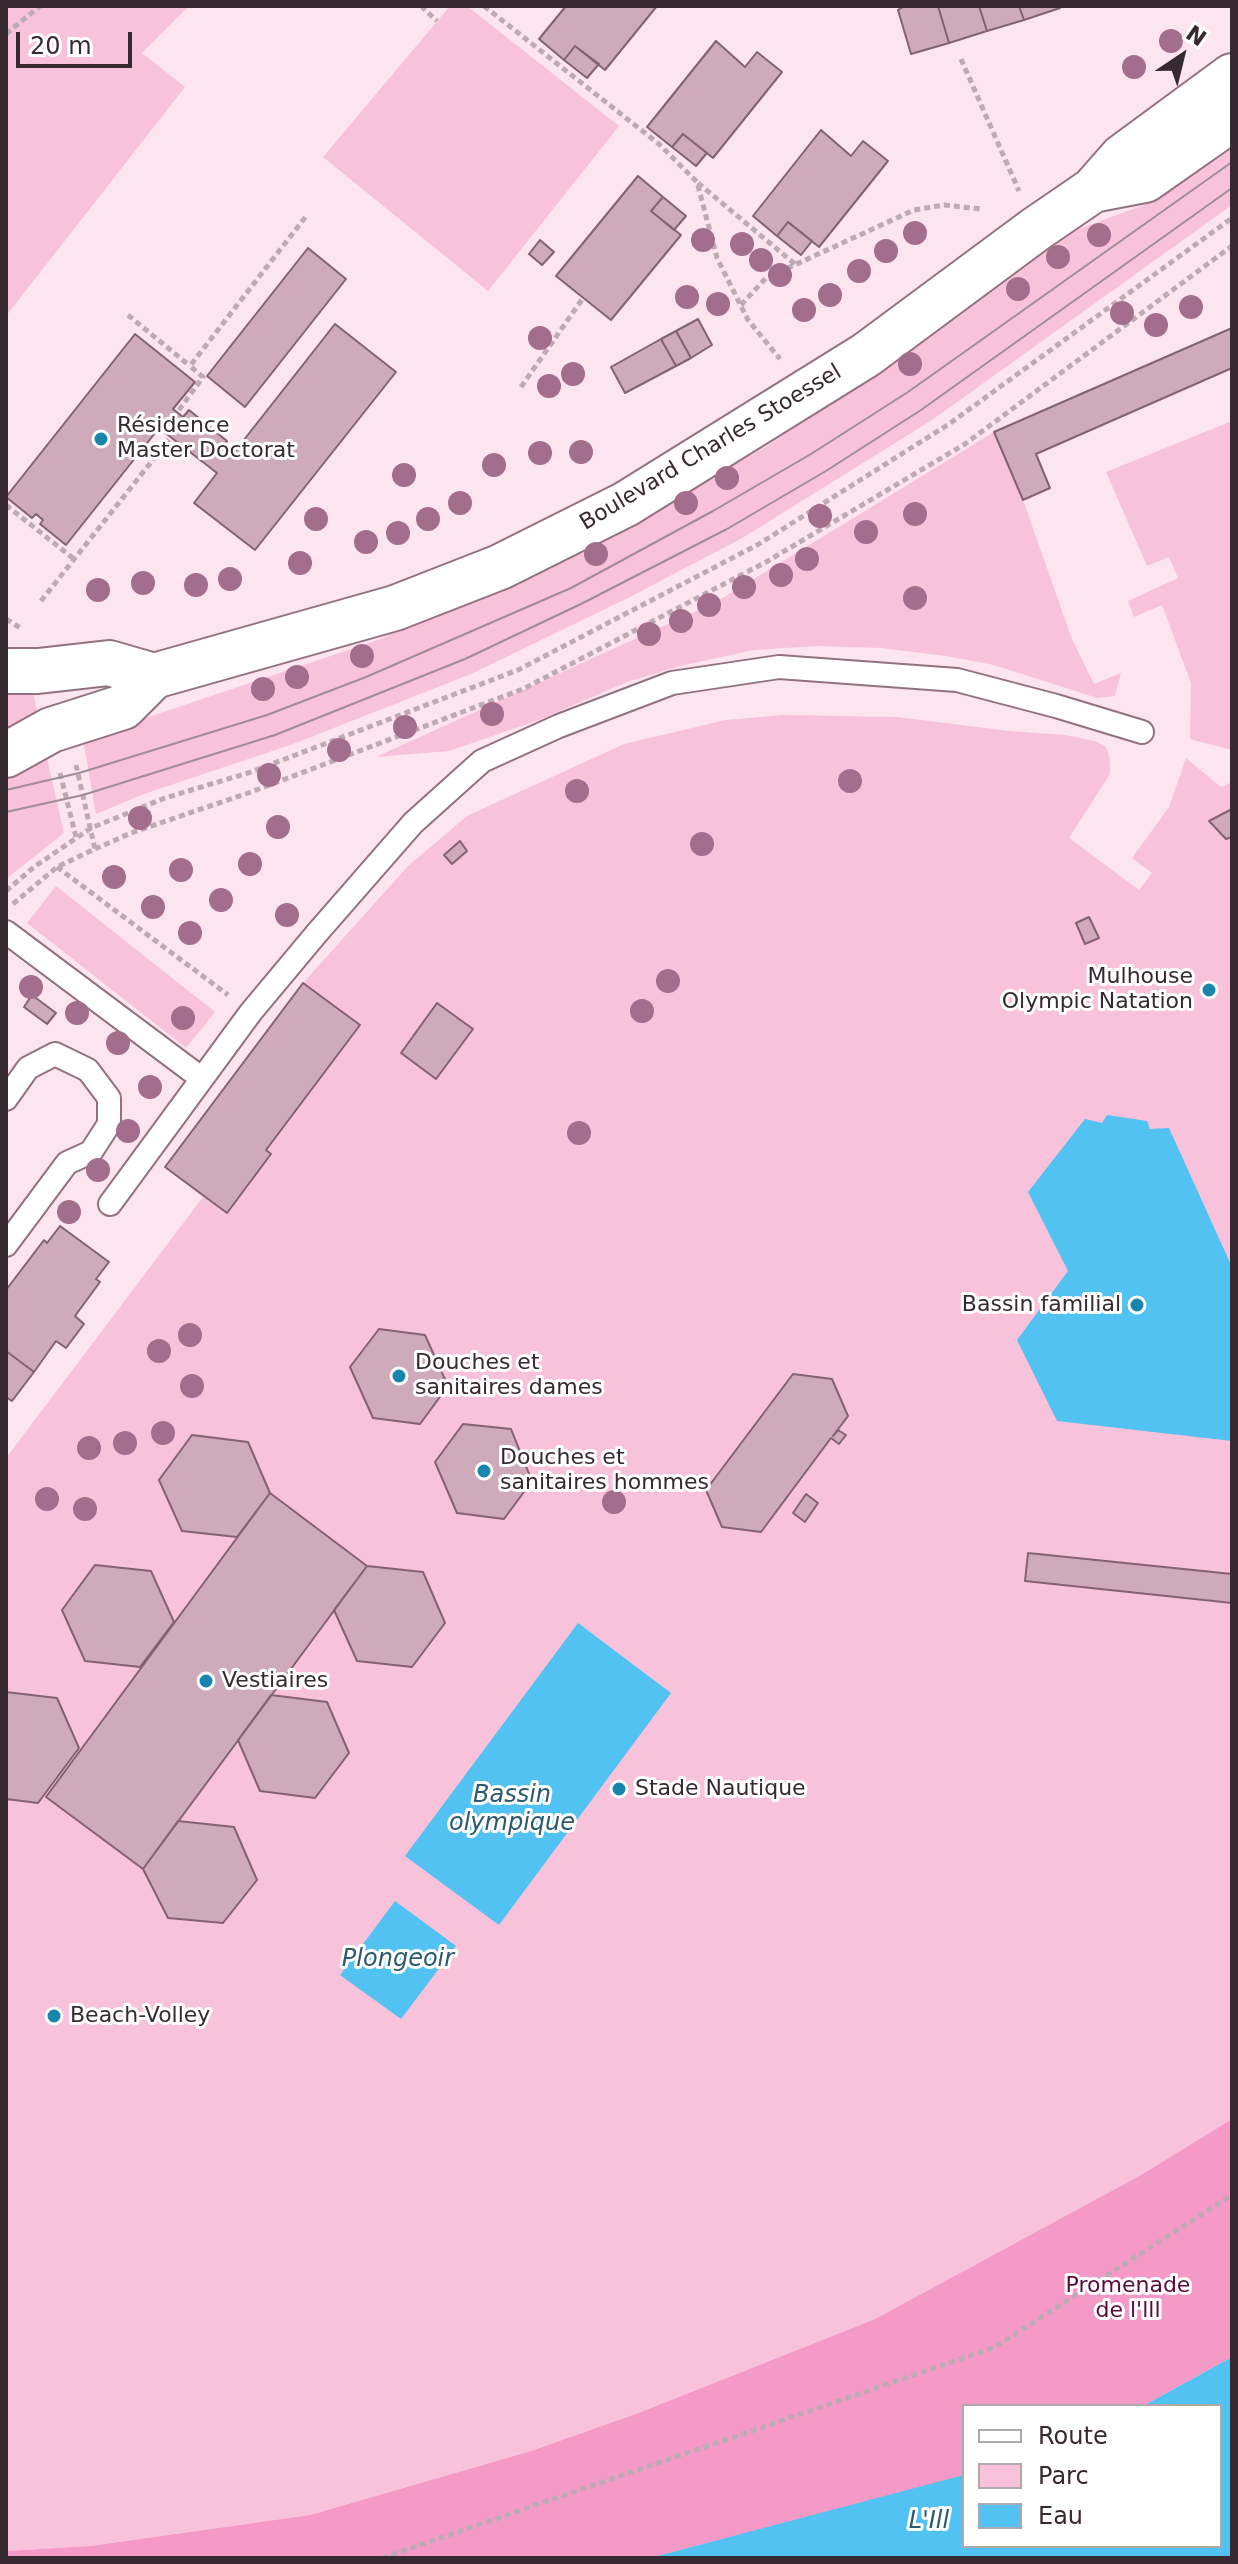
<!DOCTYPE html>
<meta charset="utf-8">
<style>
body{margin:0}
#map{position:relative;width:1238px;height:2564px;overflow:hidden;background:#fce5ef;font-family:"DejaVu Sans",sans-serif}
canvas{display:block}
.frame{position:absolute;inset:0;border:8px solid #372930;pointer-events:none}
.legend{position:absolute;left:962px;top:2404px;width:260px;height:144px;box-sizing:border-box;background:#fff;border:2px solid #afa9ac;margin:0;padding:10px 14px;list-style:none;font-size:24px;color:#372930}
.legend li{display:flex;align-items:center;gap:16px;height:40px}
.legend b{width:40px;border:2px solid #afa9ac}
.north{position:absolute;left:1142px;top:16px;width:80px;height:80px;-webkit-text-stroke:6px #fff;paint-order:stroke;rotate:35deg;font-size:22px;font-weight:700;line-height:32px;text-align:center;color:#372930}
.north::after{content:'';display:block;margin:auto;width:28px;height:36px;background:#372930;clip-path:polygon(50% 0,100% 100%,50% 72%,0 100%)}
.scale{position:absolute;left:16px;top:32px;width:116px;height:36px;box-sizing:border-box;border:4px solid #372930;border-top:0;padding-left:10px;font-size:24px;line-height:28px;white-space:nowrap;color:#372930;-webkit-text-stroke:6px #fff;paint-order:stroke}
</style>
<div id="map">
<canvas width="1238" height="2564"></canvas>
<div class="frame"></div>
<ul class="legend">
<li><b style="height:10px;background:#fff"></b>Route</li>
<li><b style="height:22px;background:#f9c2db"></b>Parc</li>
<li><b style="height:22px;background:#51c2f1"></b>Eau</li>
</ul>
<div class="north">N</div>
<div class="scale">20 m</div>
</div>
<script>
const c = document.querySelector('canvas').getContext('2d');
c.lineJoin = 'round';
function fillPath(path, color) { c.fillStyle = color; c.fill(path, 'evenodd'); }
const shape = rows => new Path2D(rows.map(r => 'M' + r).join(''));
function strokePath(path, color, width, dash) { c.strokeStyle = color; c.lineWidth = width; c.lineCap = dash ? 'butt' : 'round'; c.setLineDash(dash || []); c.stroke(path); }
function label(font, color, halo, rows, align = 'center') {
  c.font = font + ' "DejaVu Sans",sans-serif'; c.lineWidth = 6; c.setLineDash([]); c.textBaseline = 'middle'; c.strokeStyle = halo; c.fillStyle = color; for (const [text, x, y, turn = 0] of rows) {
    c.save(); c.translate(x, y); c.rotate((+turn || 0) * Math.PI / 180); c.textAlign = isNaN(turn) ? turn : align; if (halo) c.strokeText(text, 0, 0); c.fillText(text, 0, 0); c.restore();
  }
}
const green = shape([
 [6,6,189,6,142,53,185,87,6,316],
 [450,6,467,6,619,126,488,291,323,157],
 [1232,141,1232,205,932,420,744,537,630,597,471,674,293,744,144,794,96,814,83,739,378,640,603,540,767,446,871,375,1049,244,1073,231,1144,205],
 [1232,421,1232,750,1190,739,1191,683,1162,605,1134,617,1128,601,1178,578,1169,557,1147,566,1106,472],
 [994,432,1023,500,1072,639,1094,684,1121,673,1115,696,1097,698,994,665,946,656,881,648,817,646,754,650,680,666,627,682,536,721,449,751,376,757,716,602],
 [31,683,38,716,6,735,6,685],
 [782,715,897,717,1009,731,1065,735,1095,741,1106,747,1110,759,1110,774,1069,838,1139,890,1152,873,1132,858,1169,807,1186,758,1221,787,1232,782,1232,2119,1141,2175,875,2319,641,2412,531,2451,310,2515,90,2546,6,2551,6,1458,203,1197,165,1167,303,983,408,866,467,816,624,744,726,720],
 [45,750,64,833,6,879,6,781],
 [56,886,215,1012,186,1048,27,923]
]);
const forest = shape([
 [1232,2119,1232,2357,1143,2406,964,2406,964,2475,948,2481,650,2558,6,2558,6,2551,90,2546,310,2515,531,2451,641,2412,875,2319,1141,2175]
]);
const water = shape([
 [1107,1115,1147,1121,1150,1129,1169,1128,1232,1267,1232,1441,1057,1421,1017,1340,1068,1271,1028,1192,1085,1119,1102,1123],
 [578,1623,671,1693,499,1925,405,1856],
 [395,1901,456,1946,401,2019,340,1975],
 [1232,2357,1232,2558,650,2558,964,2475,964,2546,1220,2546,1220,2406,1143,2406]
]);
const building = shape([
 [566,6,657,6,605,70,575,46,564,60,539,39,566,6],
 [904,6,938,6,949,43,911,54,898,10,904,6],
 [938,6,979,6,987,31,949,43,938,6],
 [979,6,1019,6,1024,20,987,31,979,6],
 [1019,6,1060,6,1060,8,1024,20,1019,6],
 [716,41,745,67,757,52,782,72,713,158,683,134,672,147,647,127,716,41],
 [575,46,599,64,587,78,564,60,575,46],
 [821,130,851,156,863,141,888,161,819,247,788,222,777,236,753,216,821,130],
 [683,134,707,153,696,166,672,147,683,134],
 [638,176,663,197,651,211,681,235,611,320,556,276,638,176],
 [663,197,686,216,674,230,651,211,663,197],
 [788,222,812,241,801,255,777,236,788,222],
 [540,240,554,252,542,265,529,254,540,240],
 [308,248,346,279,245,407,207,376,308,248],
 [698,319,712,345,691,358,676,331,698,319],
 [335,324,396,372,255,550,194,503,217,473,159,428,66,545,40,524,43,520,36,514,32,518,6,497,135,334,195,382,173,409,183,417,189,410,227,441,222,447,232,455,335,324],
 [1232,328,1232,368,1036,454,1050,488,1023,500,994,432,1232,328],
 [676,331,691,358,676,366,661,339,676,331],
 [661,339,676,366,625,393,611,367,661,339],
 [1232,809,1232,837,1226,839,1209,821,1232,809],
 [460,841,467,851,452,864,444,855,460,841],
 [1089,917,1099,938,1085,944,1076,923,1089,917],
 [303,983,360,1025,266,1150,271,1154,227,1213,165,1167,303,983],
 [32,995,56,1013,47,1024,24,1007,32,995],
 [437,1003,473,1029,436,1079,401,1053,437,1003],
 [60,1226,109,1262,96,1279,100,1282,75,1316,84,1324,66,1348,56,1341,34,1372,6,1351,6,1290,44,1240,47,1243,60,1226],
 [379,1329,425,1335,448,1386,420,1424,373,1418,350,1367,379,1329],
 [6,1351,34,1372,12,1401,6,1397,6,1351],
 [793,1374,832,1379,848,1416,833,1436,838,1430,846,1435,839,1444,831,1438,761,1532,722,1527,706,1490,793,1374],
 [463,1424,511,1429,532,1481,504,1519,457,1513,435,1462,463,1424],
 [192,1435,248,1442,270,1493,237,1537,182,1531,159,1480,192,1435],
 [270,1493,367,1566,143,1869,46,1797,270,1493],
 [806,1494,818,1503,805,1522,793,1513,806,1494],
 [1028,1553,1232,1574,1232,1603,1025,1581,1028,1553],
 [95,1565,151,1571,174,1622,140,1667,85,1661,62,1610,95,1565],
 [367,1566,423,1572,445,1623,412,1667,357,1661,334,1610,367,1566],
 [6,1692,57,1698,79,1748,38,1803,6,1799,6,1692],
 [271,1695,327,1702,349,1753,315,1798,260,1791,238,1740,271,1695],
 [178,1821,234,1827,257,1880,223,1923,168,1918,143,1869,178,1821]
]);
const path = shape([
 [425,6,423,8,437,21],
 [484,6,659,144,697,182,717,258,748,320,780,359],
 [6,34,40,6],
 [961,59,1019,191],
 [698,183,796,265],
 [741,305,766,278,914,210,944,205,981,209],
 [128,315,190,366],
 [521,387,583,298],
 [179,410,203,377,190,366,307,215],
 [6,505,74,559],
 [41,601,171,437],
 [6,619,22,629],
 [60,773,76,837],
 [95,849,131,833,251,792,523,689,766,562,965,444,1232,246],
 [57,867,228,995],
 [6,891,34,867,91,828,165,798,251,772,518,670,759,544,949,424,1232,218],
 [13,904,57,867,95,849,76,765],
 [382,2558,995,2347,1232,2195]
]);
const lane = shape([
 [6,932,201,1078],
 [6,1099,28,1068,55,1054,88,1070,109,1098,109,1124,91,1152,67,1163,6,1245],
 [110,1204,251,1012,317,933,413,823,482,761,559,726,672,683,779,667,957,680,1056,706,1142,732]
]);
const secondary = shape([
 [1093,190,1145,180,1232,119],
 [6,671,38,671,109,663,154,676],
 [6,755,51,730,123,707,154,676,395,608,500,567,626,504,866,355,1036,229,1093,190,1122,157,1232,76]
]);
const tram = shape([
 [6,790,79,773,267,715,366,677,571,588,713,511,811,454,908,392,1232,162],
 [6,812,83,795,275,735,465,659,581,604,727,529,826,471,921,410,1232,188]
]);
const trees = [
 [1171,41],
 [1134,67],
 [915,233],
 [1099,235],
 [703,240],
 [742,244],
 [886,251],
 [1058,257],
 [761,260],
 [859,271],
 [780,275],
 [1018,289],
 [830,295],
 [687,297],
 [718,304],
 [1191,307],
 [804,310],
 [1122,313],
 [1156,325],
 [540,338],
 [910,364],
 [573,374],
 [549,386],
 [581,452],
 [540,453],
 [494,465],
 [404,475],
 [727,478],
 [460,503],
 [686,503],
 [915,514],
 [820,516],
 [316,519],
 [428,519],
 [866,532],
 [398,533],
 [366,542],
 [596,554],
 [807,559],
 [300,563],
 [781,575],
 [230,579],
 [143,583],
 [196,585],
 [744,587],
 [98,590],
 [915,598],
 [709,605],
 [681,621],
 [649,634],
 [362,656],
 [297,677],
 [263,689],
 [492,714],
 [405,727],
 [339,750],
 [269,775],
 [850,781],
 [577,791],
 [140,818],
 [278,827],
 [702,844],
 [250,864],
 [181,870],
 [114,877],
 [221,900],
 [153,907],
 [287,915],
 [190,933],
 [668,981],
 [31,987],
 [642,1011],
 [77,1013],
 [183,1018],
 [118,1043],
 [150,1087],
 [128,1131],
 [579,1133],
 [98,1170],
 [69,1212],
 [190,1335],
 [159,1351],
 [192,1386],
 [163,1433],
 [125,1443],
 [89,1448],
 [47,1499],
 [614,1502],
 [85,1509]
];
const markers = [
 [101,439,8,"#1785ac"],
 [1209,990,8,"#1785ac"],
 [1137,1305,8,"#1785ac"],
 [399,1376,8,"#1785ac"],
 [484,1471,8,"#1785ac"],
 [206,1681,8,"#1785ac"],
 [619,1789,8,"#1785ac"],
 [54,2016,8,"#1785ac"]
];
const poiNames = [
 ["Résidence",117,426],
 ["Master Doctorat",117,451],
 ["Mulhouse",1193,977,"right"],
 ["Olympic Natation",1193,1002,"right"],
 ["Bassin familial",1121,1305,"right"],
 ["Douches et",415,1363],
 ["sanitaires dames",415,1388],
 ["Douches et",500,1458],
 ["sanitaires hommes",500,1483],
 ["Vestiaires",222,1681],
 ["Stade Nautique",635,1789],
 ["Beach-Volley",70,2016]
];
const streetNames = [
 ["Boulevard Charles Stoessel",711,448,-31]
];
const parkNames = [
 ["Promenade",1128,2286],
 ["de l'lll",1128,2311]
];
const waterNames = [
 ["Bassin",512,1796],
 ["olympique",512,1824],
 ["Plongeoir",398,1960],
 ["L'Ill",929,2522]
];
fillPath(green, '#f9c2db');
fillPath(forest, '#f59ac6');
fillPath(water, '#51c2f1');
fillPath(building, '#ceaaba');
strokePath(building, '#836271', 2);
strokePath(lane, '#937180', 26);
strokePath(secondary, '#937180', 48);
strokePath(path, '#beaab3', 5, [6, 4]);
strokePath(lane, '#fff', 22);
strokePath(secondary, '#fff', 44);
strokePath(tram, '#9f8d95', 2);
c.fillStyle = '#a36d8c';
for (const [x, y] of trees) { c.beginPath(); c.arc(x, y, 12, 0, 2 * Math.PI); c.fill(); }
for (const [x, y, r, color] of markers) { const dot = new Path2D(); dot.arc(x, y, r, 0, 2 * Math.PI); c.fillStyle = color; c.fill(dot); strokePath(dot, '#fff', 3); }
label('22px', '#372930', '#fff', poiNames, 'left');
label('22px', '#372930', '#fff', streetNames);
label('22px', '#5b0b3b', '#fff', parkNames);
label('italic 24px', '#2c5a6e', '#fff', waterNames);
</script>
